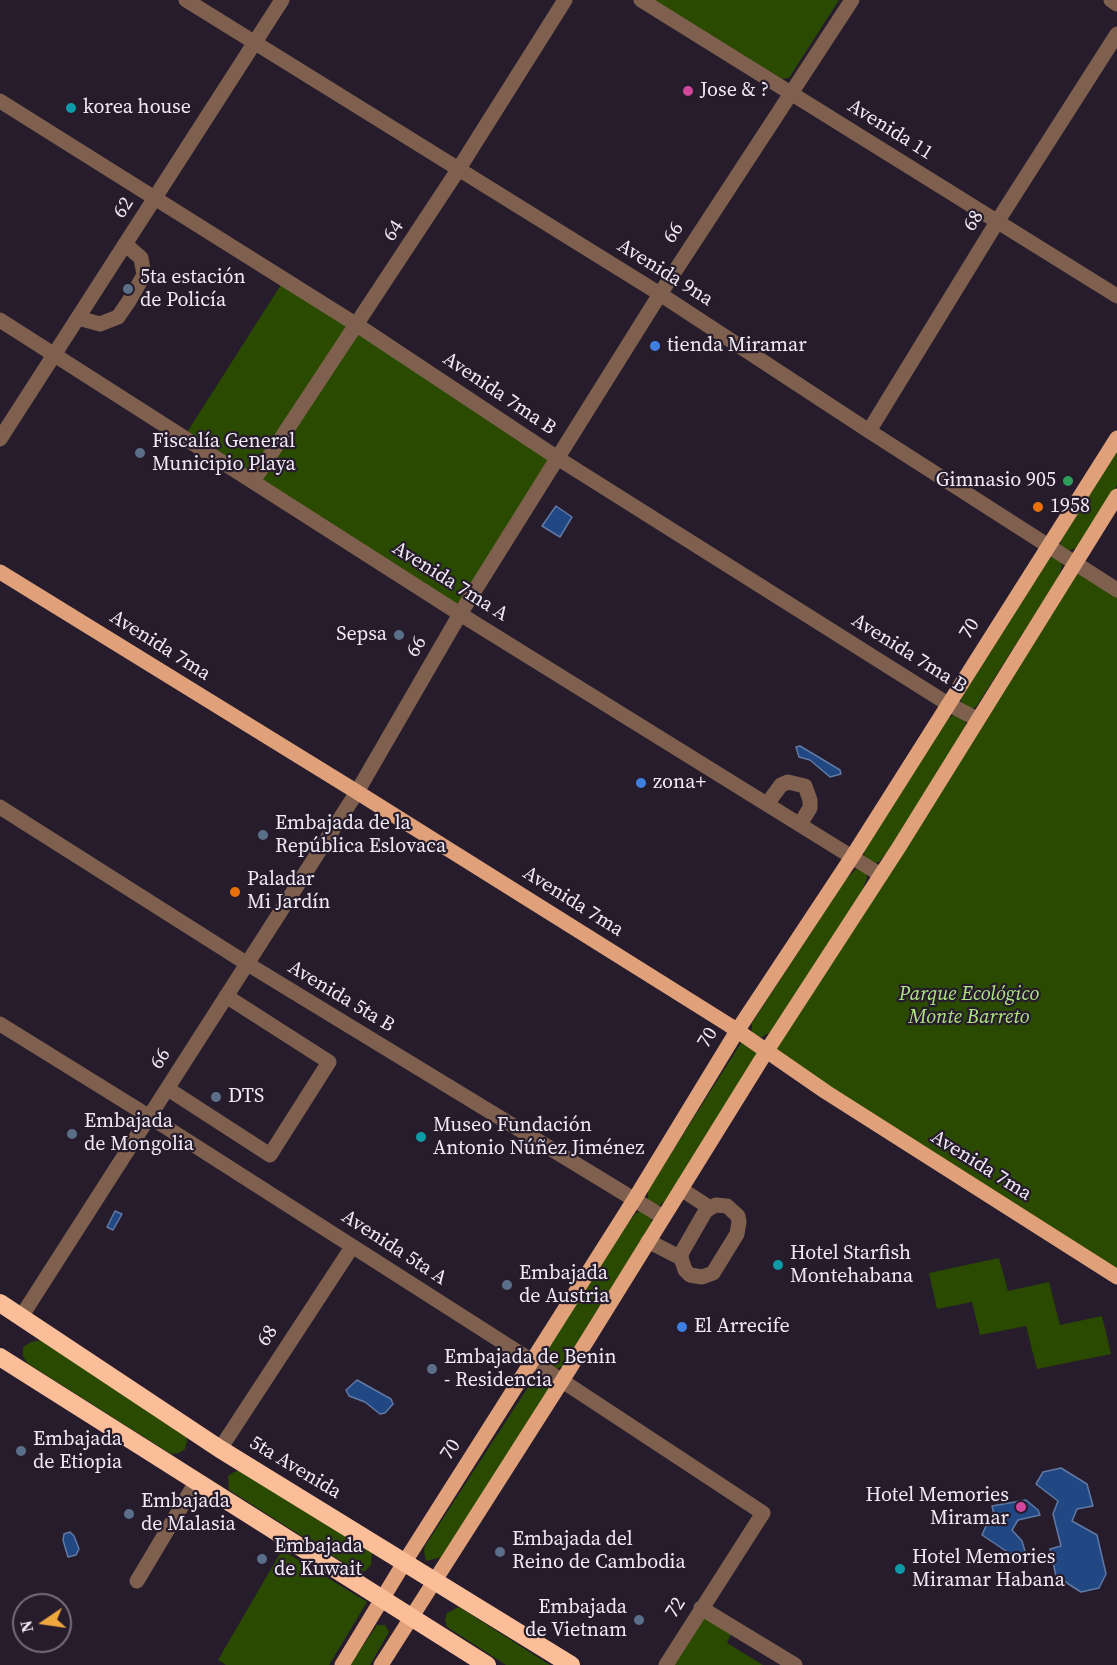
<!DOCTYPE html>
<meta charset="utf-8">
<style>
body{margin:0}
#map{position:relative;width:1117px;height:1665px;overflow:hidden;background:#261c2c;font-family:"Source Serif 4",serif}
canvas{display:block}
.north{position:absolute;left:12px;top:1593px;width:60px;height:60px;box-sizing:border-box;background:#261c2c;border:2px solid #776e7c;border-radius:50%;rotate:257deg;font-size:16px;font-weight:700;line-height:24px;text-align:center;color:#f0eaf5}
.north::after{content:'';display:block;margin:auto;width:21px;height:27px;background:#f0a63f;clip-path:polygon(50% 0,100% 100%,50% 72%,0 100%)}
</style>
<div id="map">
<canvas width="1117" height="1665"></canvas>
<div class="north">N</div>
</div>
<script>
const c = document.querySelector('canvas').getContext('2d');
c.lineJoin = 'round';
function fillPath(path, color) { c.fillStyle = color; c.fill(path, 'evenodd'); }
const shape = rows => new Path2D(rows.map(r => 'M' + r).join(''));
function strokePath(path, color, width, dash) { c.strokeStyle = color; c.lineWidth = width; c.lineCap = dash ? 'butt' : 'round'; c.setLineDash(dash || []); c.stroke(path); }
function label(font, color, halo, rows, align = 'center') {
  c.font = font + ' "Source Serif 4",serif'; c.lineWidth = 4.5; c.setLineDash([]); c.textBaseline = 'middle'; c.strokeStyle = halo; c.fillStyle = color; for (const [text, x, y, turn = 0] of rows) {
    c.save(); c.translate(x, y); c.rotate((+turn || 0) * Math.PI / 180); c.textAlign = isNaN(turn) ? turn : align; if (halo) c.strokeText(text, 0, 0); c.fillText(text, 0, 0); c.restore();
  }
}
const green = shape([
 [654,0,839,0,789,78,782,79],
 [284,280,559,459,460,614,184,437],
 [1117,451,1117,485,1077,548,1060,553,1062,566,1059,576,976,707,962,712,966,724,961,737,887,852,879,862,865,865,867,878,862,892,772,1031,753,1042,757,1051,751,1067,668,1198,660,1205,649,1208,652,1222,562,1367,547,1371,552,1381,549,1392,441,1557,426,1561,424,1551,425,1546,536,1375,547,1371,546,1349,629,1222,636,1213,648,1208,648,1190,741,1043,752,1041,752,1023,846,879,855,870,865,865,864,852,869,842,941,726,950,717,962,712,961,698,1049,559,1060,553,1061,538],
 [1075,562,1117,590,1117,1277,766,1052],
 [999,1258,1008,1291,1049,1282,1060,1325,1102,1316,1111,1354,1037,1369,1026,1326,980,1335,972,1302,937,1309,929,1273],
 [41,1340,185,1431,187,1441,185,1449,179,1453,171,1454,27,1363,23,1356,23,1347,31,1342],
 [241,1470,372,1553,371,1565,365,1571,360,1573,229,1490,228,1476,234,1472],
 [282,1550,367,1602,329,1665,226,1665,218,1660],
 [459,1607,550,1665,506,1665,447,1627,445,1620,447,1613],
 [701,1608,734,1627,727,1643,763,1665,666,1665],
 [377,1625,385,1625,389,1632,370,1665,350,1665]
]);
const water = shape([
 [556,506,572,517,560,537,542,526,556,506],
 [800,746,840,770,841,774,830,777,810,760,799,757,796,747,800,746],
 [115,1211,122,1214,113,1230,107,1227,115,1211],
 [357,1380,391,1399,393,1404,385,1413,380,1414,365,1402,349,1396,346,1390,357,1380],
 [1061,1468,1087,1484,1093,1506,1077,1509,1072,1521,1097,1535,1106,1574,1099,1588,1081,1592,1056,1576,1050,1549,1061,1546,1053,1514,1058,1501,1036,1484,1043,1472,1061,1468],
 [1026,1500,1038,1510,1040,1515,1018,1520,1012,1530,1022,1541,1025,1551,1018,1559,982,1535,986,1526,996,1523,992,1506,1026,1500],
 [70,1532,74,1536,79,1549,76,1555,68,1557,63,1540,64,1534,70,1532]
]);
const minor = shape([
 [186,0,660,294,869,431,1117,590],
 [641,0,1117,296],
 [1111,0,1117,4],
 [0,101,357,325,559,459,948,704,977,719],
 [78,318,100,324,118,317,129,301,144,275,141,258,125,244],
 [0,320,460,614,881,875],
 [869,431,997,222,1117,34],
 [0,439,282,0],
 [253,481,458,170,565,0],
 [767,804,781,785,788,782,805,786,810,800,810,808,800,824],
 [0,807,246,963,663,1217],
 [0,1024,150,1117,532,1361,763,1513,666,1665],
 [168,1089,270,1155,329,1062,226,996],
 [648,1241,681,1258,685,1270,690,1275,702,1277,713,1273,737,1234,739,1222,738,1216,727,1206,716,1205,710,1208,681,1189],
 [681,1258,682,1252,705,1212,710,1208],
 [21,1317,357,792,460,614,660,294,852,0],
 [220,1449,352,1247],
 [137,1581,196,1482],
 [701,1608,795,1665]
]);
const major = shape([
 [0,572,357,792,729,1025,826,1092,1117,1277],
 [342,1665,404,1563,634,1200,737,1031,852,857,1117,438],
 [381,1665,562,1381,766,1052,899,847,1117,496]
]);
const highway = shape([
 [0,1303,220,1449,571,1665],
 [0,1357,487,1665]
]);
const markers = [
 [688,91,6,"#d1479c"],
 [71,108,6,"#0f9aa8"],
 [128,289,6,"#5c6f8a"],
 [655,346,6,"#3f7fe0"],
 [140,453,6,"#5c6f8a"],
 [1068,481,6,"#2e9e5b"],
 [1038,507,6,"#e8710a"],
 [399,635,6,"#5c6f8a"],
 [641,783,6,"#3f7fe0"],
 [263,835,6,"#5c6f8a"],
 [235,892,6,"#e8710a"],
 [216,1097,6,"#5c6f8a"],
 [72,1134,6,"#5c6f8a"],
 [421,1137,6,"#0f9aa8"],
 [778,1265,6,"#0f9aa8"],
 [507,1285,6,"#5c6f8a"],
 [682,1327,6,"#3f7fe0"],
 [432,1369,6,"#5c6f8a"],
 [21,1451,6,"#5c6f8a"],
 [1021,1507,6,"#d1479c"],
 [129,1514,6,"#5c6f8a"],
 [500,1552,6,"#5c6f8a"],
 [262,1559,6,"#5c6f8a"],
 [900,1569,6,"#0f9aa8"],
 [639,1620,6,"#5c6f8a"]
];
const poiNames = [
 ["Jose & ?",700,91],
 ["korea house",83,108],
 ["5ta estación",140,278],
 ["de Policía",140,301],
 ["tienda Miramar",667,346],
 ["Fiscalía General",152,442],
 ["Municipio Playa",152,465],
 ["Gimnasio 905",1056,481,"right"],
 ["1958",1050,507],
 ["Sepsa",387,635,"right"],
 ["zona+",653,783],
 ["Embajada de la",275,824],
 ["República Eslovaca",275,847],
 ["Paladar",247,880],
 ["Mi Jardín",247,903],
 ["DTS",228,1097],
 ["Embajada",84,1122],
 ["de Mongolia",84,1145],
 ["Museo Fundación",433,1126],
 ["Antonio Núñez Jiménez",433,1149],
 ["Hotel Starfish",790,1254],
 ["Montehabana",790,1277],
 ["Embajada",519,1274],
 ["de Austria",519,1297],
 ["El Arrecife",694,1327],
 ["Embajada de Benin",444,1358],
 ["- Residencia",444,1381],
 ["Embajada",33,1440],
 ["de Etiopia",33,1463],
 ["Hotel Memories",1009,1496,"right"],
 ["Miramar",1009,1519,"right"],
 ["Embajada",141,1502],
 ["de Malasia",141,1525],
 ["Embajada del",512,1540],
 ["Reino de Cambodia",512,1563],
 ["Embajada",274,1547],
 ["de Kuwait",274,1570],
 ["Hotel Memories",912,1558],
 ["Miramar Habana",912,1581],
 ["Embajada",627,1608,"right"],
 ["de Vietnam",627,1631,"right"]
];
const streetNames = [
 ["Avenida 11",890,130,32],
 ["62",124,208,-57],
 ["68",974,221,-58],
 ["64",394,231,-57],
 ["66",674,233,-57],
 ["Avenida 9na",665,273,32],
 ["Avenida 7ma B",499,394,34],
 ["Avenida 7ma A",450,582,32],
 ["70",970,629,-58],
 ["Avenida 7ma",160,646,32],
 ["66",417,647,-60],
 ["Avenida 7ma B",909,654,32],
 ["Avenida 7ma",573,902,32],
 ["Avenida 5ta B",341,997,31],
 ["70",708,1038,-59],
 ["66",161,1059,-58],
 ["Avenida 7ma",981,1166,32],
 ["Avenida 5ta A",394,1248,33],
 ["68",268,1336,-57],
 ["70",451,1450,-57],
 ["5ta Avenida",295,1468,31],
 ["72",676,1608,-58]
];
const parkNames = [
 ["Parque Ecológico",969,995],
 ["Monte Barreto",969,1018]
];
fillPath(green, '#2a4a00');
fillPath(water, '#224883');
strokePath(water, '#6079a5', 1.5);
strokePath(minor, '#7f604e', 15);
strokePath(major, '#dfa07a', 15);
strokePath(highway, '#fbbe99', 18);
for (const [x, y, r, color] of markers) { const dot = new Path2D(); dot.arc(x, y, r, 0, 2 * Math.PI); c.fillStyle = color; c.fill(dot); strokePath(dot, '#261c2c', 2); }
label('20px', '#f0eaf5', '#261c2c', poiNames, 'left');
label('20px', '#f0eaf5', '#261c2c', streetNames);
label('italic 20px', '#afe483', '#261c2c', parkNames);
</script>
